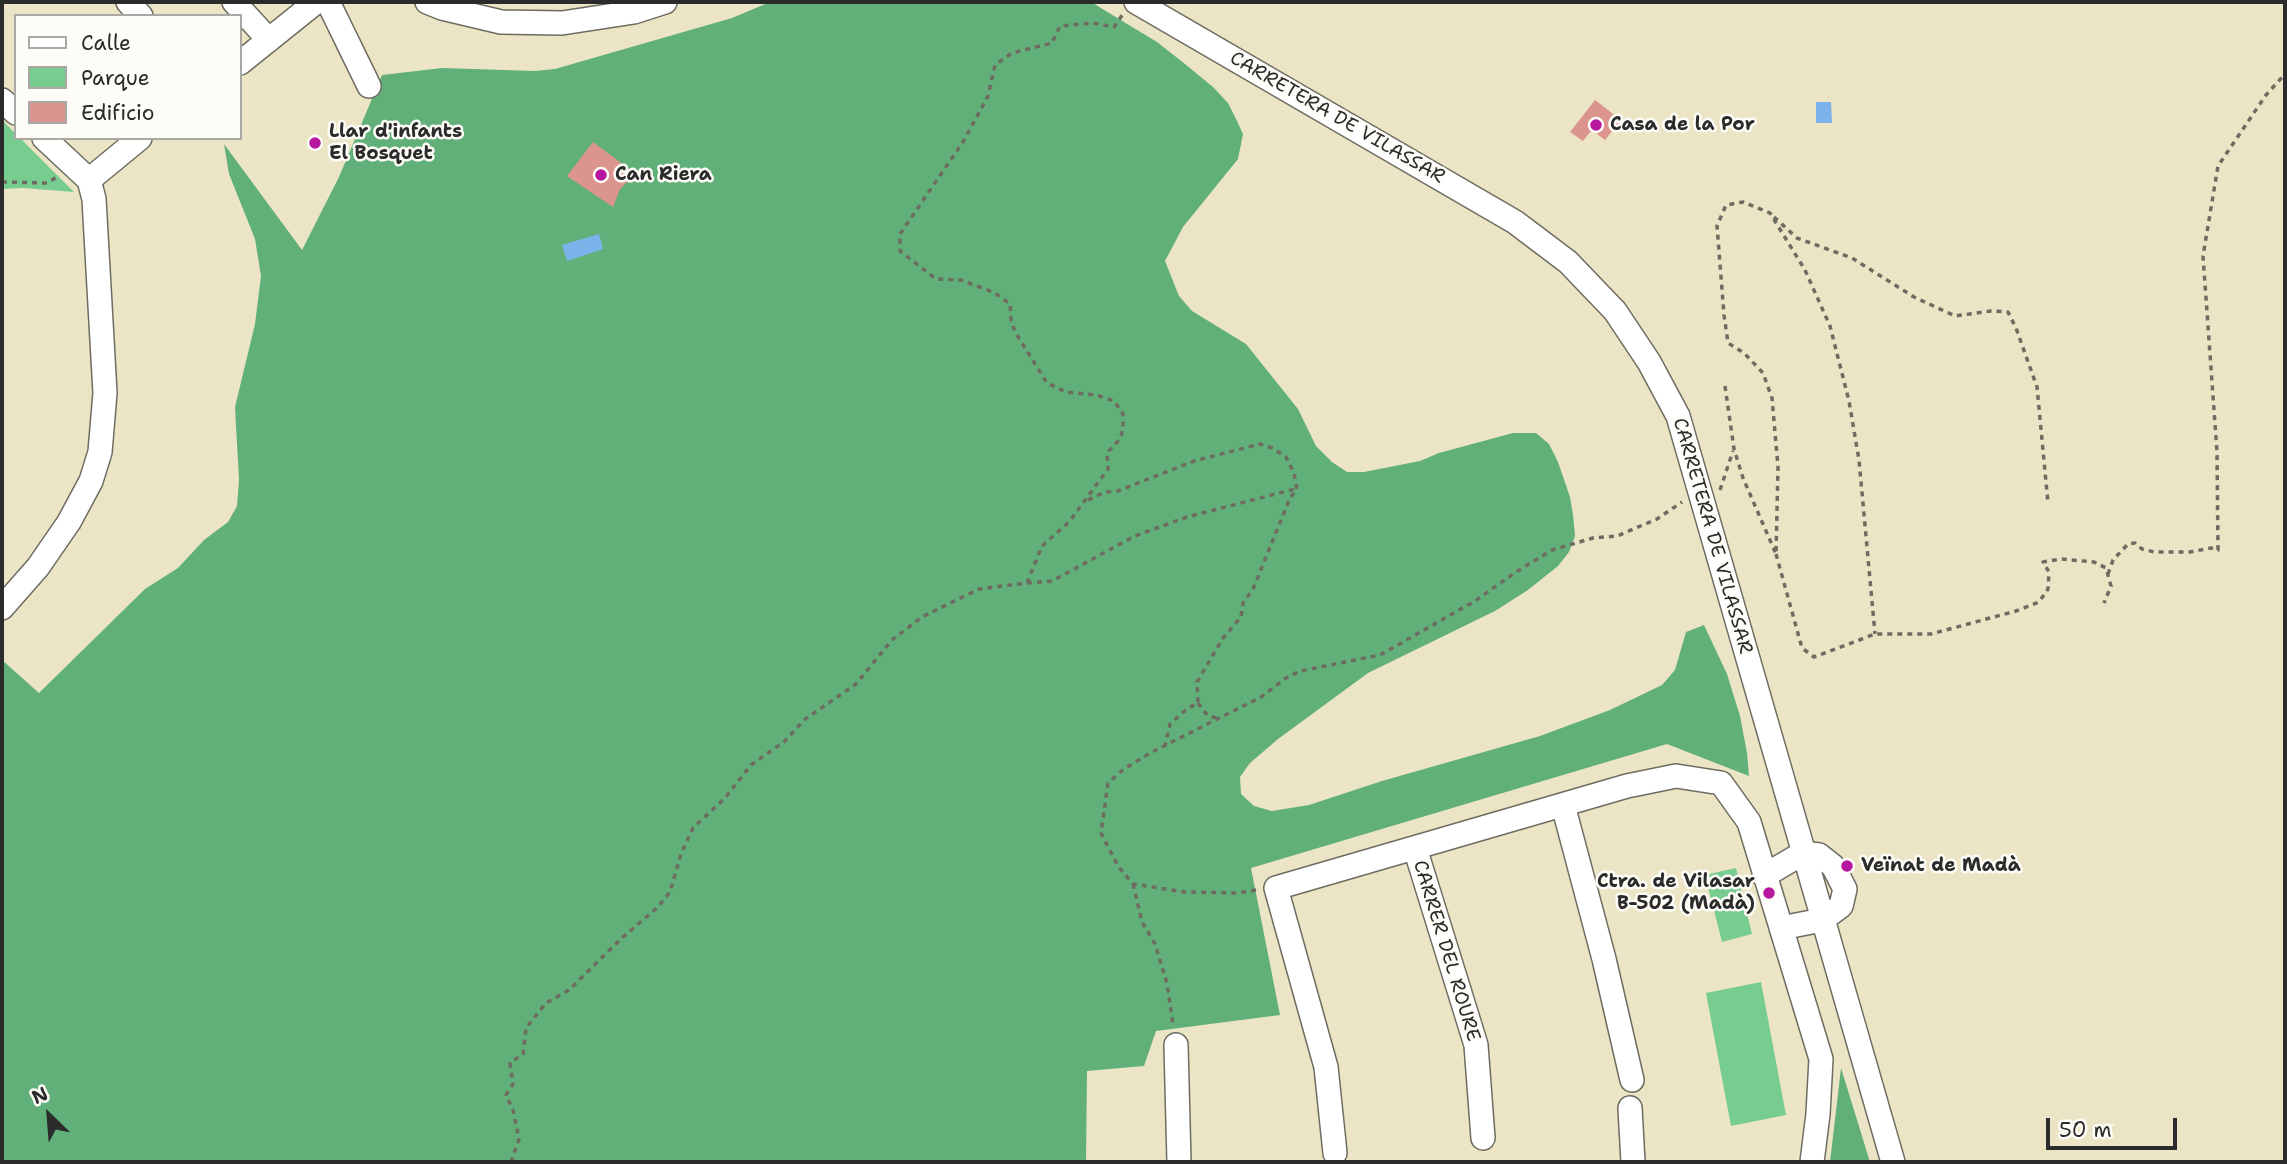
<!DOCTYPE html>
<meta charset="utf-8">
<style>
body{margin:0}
#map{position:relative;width:2287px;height:1164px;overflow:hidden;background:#ebe5c5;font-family:"Shantell Sans",sans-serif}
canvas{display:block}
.frame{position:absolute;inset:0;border:4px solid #2b2b2b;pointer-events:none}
.legend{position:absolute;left:14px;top:14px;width:228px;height:126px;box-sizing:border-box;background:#fdfcf7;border:2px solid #a9a8a5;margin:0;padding:9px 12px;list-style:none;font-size:21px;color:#2b2b2b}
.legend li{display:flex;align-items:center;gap:14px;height:35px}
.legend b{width:35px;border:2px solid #a9a8a5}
.north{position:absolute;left:14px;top:1080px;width:70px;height:70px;-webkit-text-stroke:5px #fdfcf7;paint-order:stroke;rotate:335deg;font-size:19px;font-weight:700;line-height:28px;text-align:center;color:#2b2b2b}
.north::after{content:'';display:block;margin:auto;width:24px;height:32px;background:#2b2b2b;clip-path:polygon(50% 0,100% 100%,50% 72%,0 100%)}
.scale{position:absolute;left:2046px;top:1118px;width:131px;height:32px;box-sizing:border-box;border:4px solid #2b2b2b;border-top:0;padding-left:9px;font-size:21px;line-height:24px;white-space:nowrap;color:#2b2b2b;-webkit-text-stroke:5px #fdfcf7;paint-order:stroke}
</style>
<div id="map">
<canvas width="2287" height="1164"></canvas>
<div class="frame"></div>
<ul class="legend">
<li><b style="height:9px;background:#fff"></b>Calle</li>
<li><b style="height:19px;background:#77cc90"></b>Parque</li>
<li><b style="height:19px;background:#dc948f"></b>Edificio</li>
</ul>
<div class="north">N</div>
<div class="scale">50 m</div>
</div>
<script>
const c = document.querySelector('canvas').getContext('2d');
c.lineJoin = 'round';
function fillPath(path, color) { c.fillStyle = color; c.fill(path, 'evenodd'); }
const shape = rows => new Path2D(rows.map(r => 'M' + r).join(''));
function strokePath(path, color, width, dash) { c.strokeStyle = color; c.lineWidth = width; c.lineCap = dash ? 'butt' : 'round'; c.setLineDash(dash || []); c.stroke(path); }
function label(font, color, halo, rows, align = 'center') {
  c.font = font + ' "Shantell Sans",sans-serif'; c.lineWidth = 5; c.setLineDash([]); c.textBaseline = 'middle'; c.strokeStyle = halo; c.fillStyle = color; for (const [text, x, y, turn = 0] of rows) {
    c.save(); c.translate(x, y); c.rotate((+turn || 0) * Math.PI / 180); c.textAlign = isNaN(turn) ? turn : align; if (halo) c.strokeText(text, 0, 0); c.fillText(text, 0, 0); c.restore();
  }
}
const green = shape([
 [2,120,16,134,16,138,20,138,74,192,23,188,2,189],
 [1736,868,1752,934,1722,942,1705,875],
 [1761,982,1786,1115,1731,1126,1706,993]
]);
const forest = shape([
 [770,2,1091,2,1157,42,1185,64,1213,87,1228,103,1236,119,1243,134,1238,159,1183,227,1165,261,1179,296,1192,311,1246,344,1298,409,1316,446,1332,462,1347,472,1364,472,1420,461,1439,453,1513,433,1536,433,1549,444,1558,462,1570,497,1573,515,1575,536,1569,552,1558,566,1528,590,1495,611,1368,673,1278,739,1250,763,1240,777,1241,794,1254,806,1272,811,1309,805,1382,781,1540,736,1610,710,1662,685,1675,670,1686,632,1704,625,1727,674,1740,716,1747,753,1749,776,1667,744,1251,868,1280,1015,1156,1031,1144,1066,1087,1071,1086,1162,2,1162,2,660,39,693,145,589,178,568,204,540,228,522,237,506,239,480,235,407,255,324,261,276,255,239,229,174,224,144,302,250,339,177,382,75,442,68,535,71,555,69,732,18],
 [1841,1068,1870,1162,1830,1162]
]);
const water = shape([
 [1816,102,1831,102,1832,123,1816,123],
 [599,234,603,249,567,261,562,245]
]);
const building = shape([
 [1595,100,1621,120,1605,140,1592,130,1583,141,1570,132],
 [593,142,636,174,620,189,613,207,567,176]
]);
const path = shape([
 [2,182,47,183,57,177],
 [1774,217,1797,238,1852,258,1914,297,1955,316,1991,311,2008,312,2016,328,2037,387,2048,503],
 [1725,386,1734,449,1743,478,1776,554,1778,467,1772,398,1763,373,1744,353,1728,343,1724,315,1717,226,1726,205,1743,202,1770,213,1805,270,1830,326,1849,401,1859,460,1875,634],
 [1720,490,1733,451],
 [1088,500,1105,492,1118,491,1194,461,1260,444,1272,448,1286,457,1294,473,1297,489,1290,498,1253,589,1243,603,1241,617,1223,638,1197,682,1198,703,1188,708,1170,724,1165,746],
 [1776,554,1802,648,1814,657,1875,634,1931,634,2016,611,2039,602,2048,589,2049,572,2043,562,2061,559,2094,562,2106,568,2111,586,2104,603],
 [2108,574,2113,560,2128,544,2135,543,2142,549,2154,552,2190,552,2211,548,2218,550,2217,452,2203,256,2218,166,2266,95,2285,74],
 [1027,583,1052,581,1135,536,1187,517,1295,489],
 [1198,703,1208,716,1217,718],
 [1133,884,1142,922,1155,944,1167,983,1173,1025],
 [1256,890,1237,893,1185,892,1133,884,1118,866,1101,833,1108,783,1124,769,1152,752,1261,697,1286,678,1300,671,1380,655,1475,601,1516,572,1552,550,1593,538,1617,536,1657,519,1682,502],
 [511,1162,519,1139,513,1110,506,1095,513,1084,510,1063,523,1054,526,1028,546,1003,569,990,623,937,658,907,670,892,681,854,693,828,725,798,751,765,785,741,804,720,856,684,892,640,922,617,979,589,1027,583,1042,546,1069,522,1108,469,1107,453,1120,439,1123,429,1123,414,1114,401,1096,395,1066,392,1047,383,1015,332,1011,320,1010,304,995,293,961,280,936,279,900,251,900,234,963,142,988,96,995,65,1012,53,1052,43,1060,26,1093,23,1114,27,1123,14]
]);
const minor = shape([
 [128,2,141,16],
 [234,2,269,40],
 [328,2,369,86],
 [427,2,442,8,501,22,562,23,634,12,665,2],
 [1136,2,1515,222,1568,262,1615,311,1649,362,1678,416,1893,1162],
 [240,63,316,2],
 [2,100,16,113],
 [44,138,89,180],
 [89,180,140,138],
 [2,608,38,567,69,522,91,481,100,452,105,393,94,199,89,180],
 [1563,805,1604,959,1632,1080],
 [1415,848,1476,1045,1483,1138],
 [1764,876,1803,853,1819,855,1833,866,1845,889,1841,906,1822,920,1781,928],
 [1176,1045,1179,1162],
 [1630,1108,1633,1162],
 [1335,1153,1326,1067,1276,888,1627,786,1676,776,1721,783,1749,822,1821,1059,1818,1114,1812,1162]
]);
const markers = [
 [1596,125,7,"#b5179e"],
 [315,143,7,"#b5179e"],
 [601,175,7,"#b5179e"],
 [1847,866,7,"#b5179e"],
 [1769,893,7,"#b5179e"]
];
const streetNames = [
 ["CARRETERA DE VILASSAR",1337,118,30],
 ["CARRETERA DE VILASSAR",1712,536,74],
 ["CARRER DEL ROURE",1446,951,73]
];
const poiNames = [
 ["Casa de la Por",1610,125],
 ["Llar d'infants",329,132],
 ["El Bosquet",329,154],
 ["Can Riera",615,175],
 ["Veïnat de Madà",1861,866],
 ["Ctra. de Vilasar",1755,882,"right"],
 ["B-502 (Madà)",1755,904,"right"]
];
fillPath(green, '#77cc90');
fillPath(forest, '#61b07a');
fillPath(water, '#7cb3eb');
fillPath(building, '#dc948f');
strokePath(minor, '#6e6c61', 26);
strokePath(path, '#6e6c61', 3.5, [5, 5]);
strokePath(minor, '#fff', 23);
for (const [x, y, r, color] of markers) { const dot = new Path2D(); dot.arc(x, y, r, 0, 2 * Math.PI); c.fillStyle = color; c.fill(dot); strokePath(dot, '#fdfcf7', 2.5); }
label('19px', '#2b2b2b', '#fdfcf7', streetNames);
label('bold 19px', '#2b2b2b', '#fdfcf7', poiNames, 'left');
</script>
